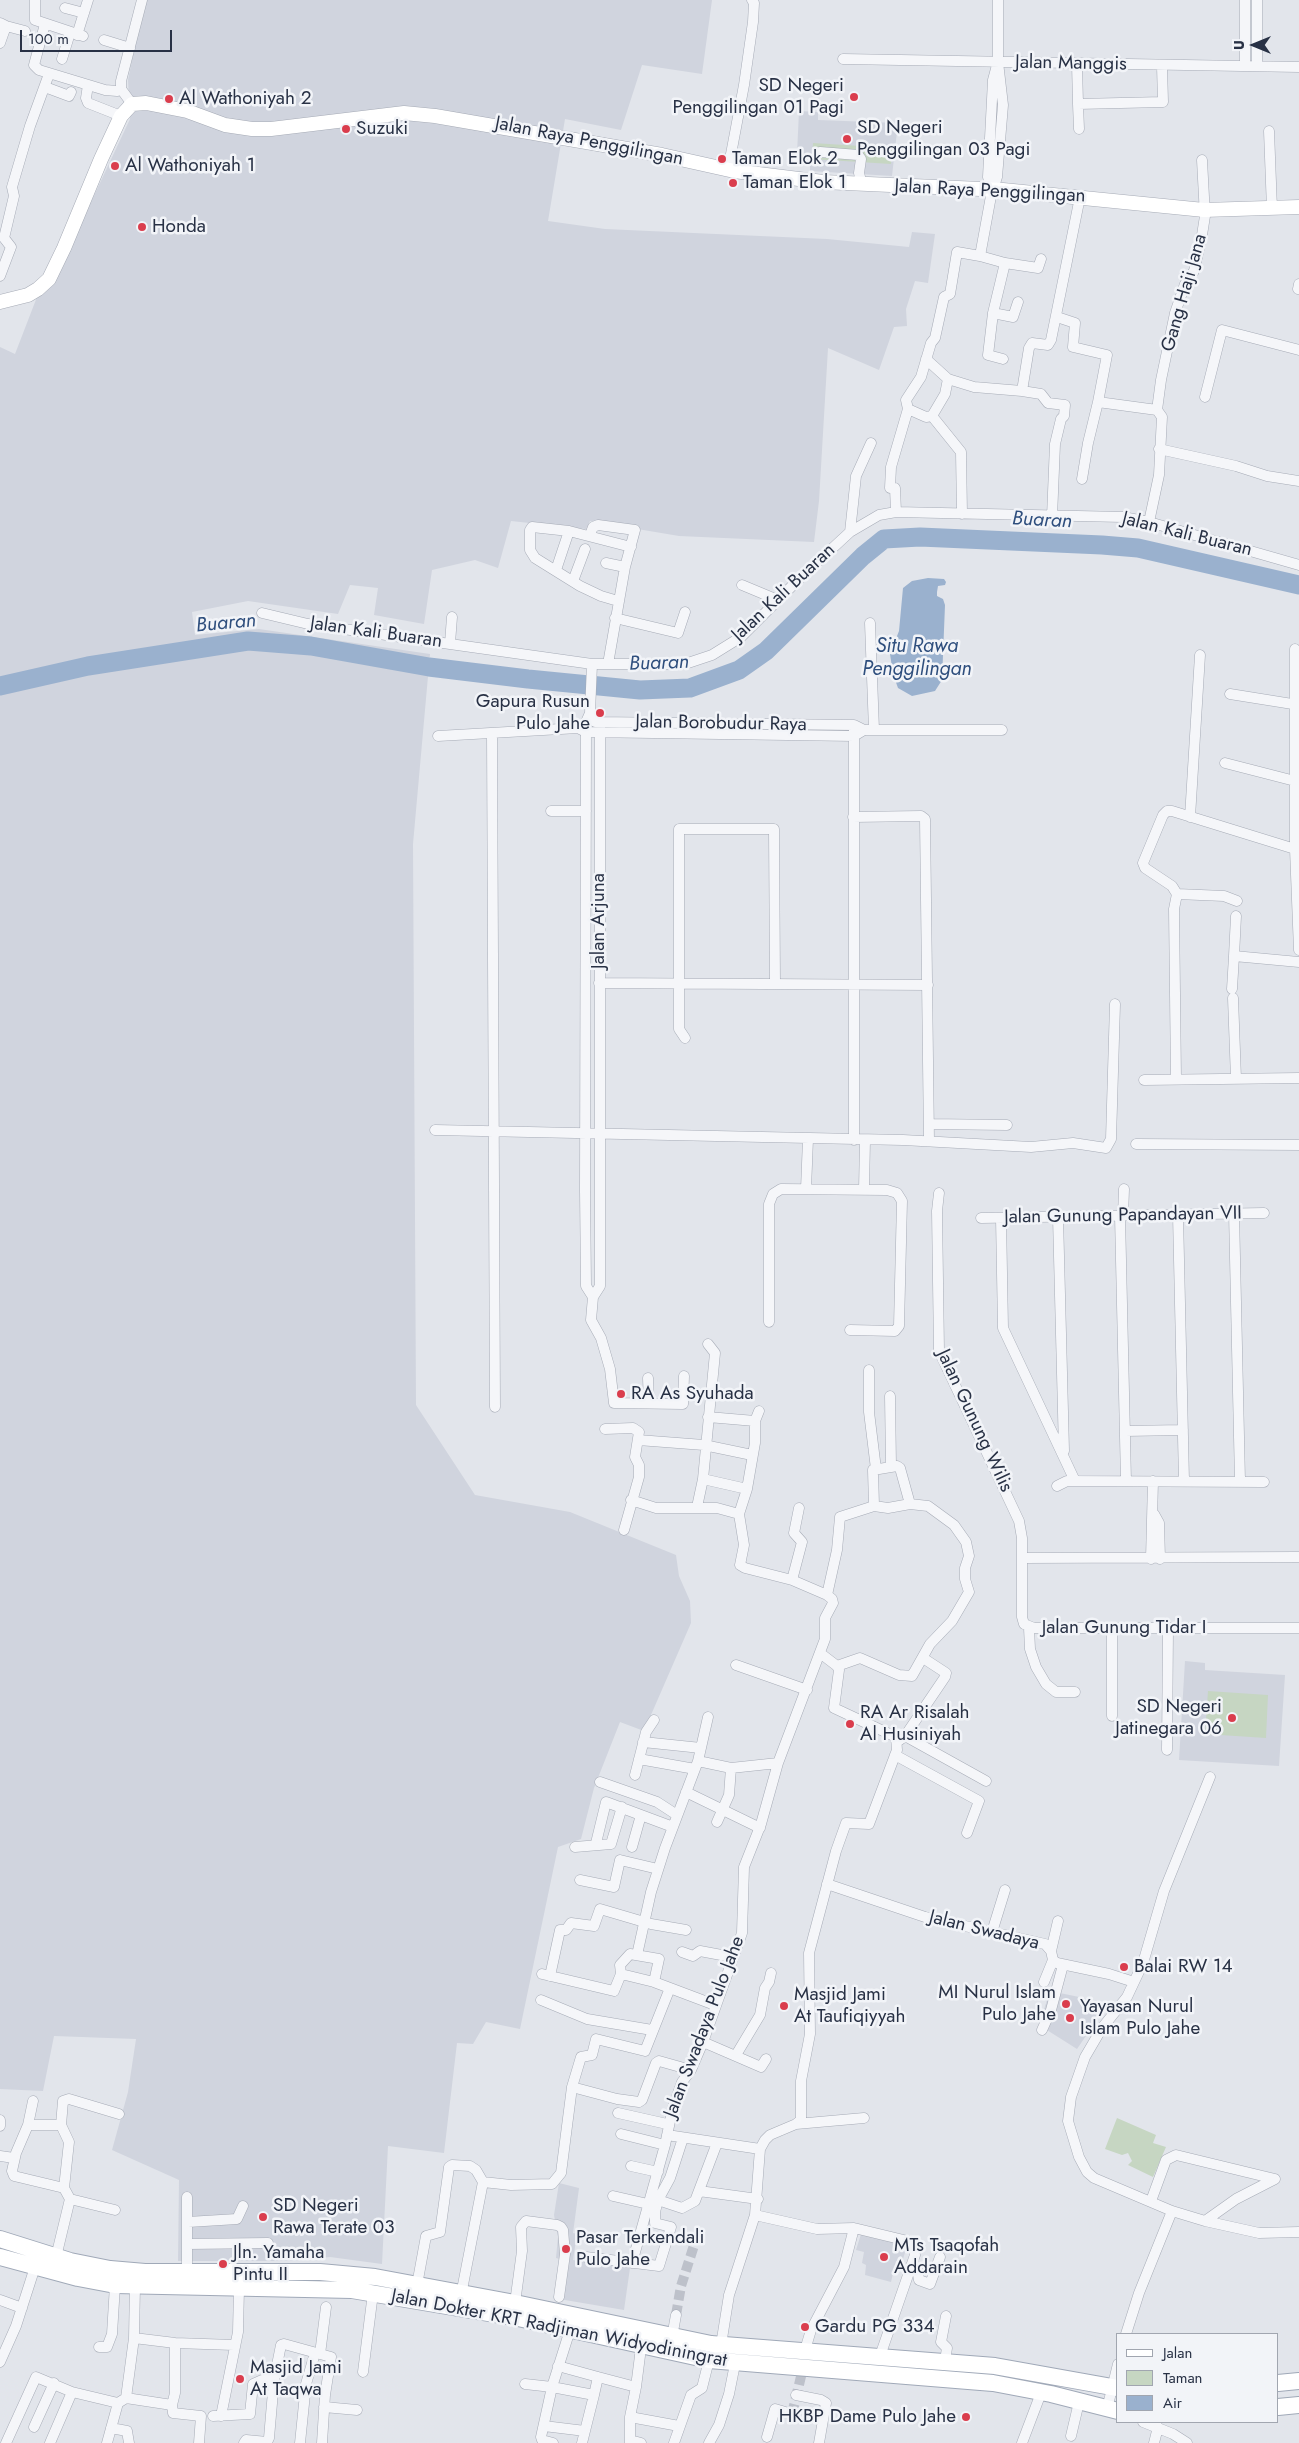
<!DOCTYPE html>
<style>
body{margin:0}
#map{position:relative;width:1299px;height:2443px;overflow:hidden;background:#e2e5eb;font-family:Jost,sans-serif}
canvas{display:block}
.legend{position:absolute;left:1116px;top:2333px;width:162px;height:90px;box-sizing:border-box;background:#f2f4f8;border:1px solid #a1a6b0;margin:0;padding:6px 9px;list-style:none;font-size:15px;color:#283145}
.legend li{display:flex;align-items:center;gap:10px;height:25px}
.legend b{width:25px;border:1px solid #a1a6b0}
.north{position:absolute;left:1229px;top:20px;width:50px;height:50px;-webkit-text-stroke:4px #f2f4f8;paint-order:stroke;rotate:270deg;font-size:14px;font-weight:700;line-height:20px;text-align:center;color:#283145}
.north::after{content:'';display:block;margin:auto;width:18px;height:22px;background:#283145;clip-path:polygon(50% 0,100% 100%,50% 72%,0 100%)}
.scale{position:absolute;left:20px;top:30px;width:152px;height:22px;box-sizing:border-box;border:2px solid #283145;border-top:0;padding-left:6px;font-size:15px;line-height:18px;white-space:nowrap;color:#283145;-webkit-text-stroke:4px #f2f4f8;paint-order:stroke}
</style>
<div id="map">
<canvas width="1299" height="2443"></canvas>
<ul class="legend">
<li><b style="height:6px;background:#fff"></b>Jalan</li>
<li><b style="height:14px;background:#c6d6c2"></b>Taman</li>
<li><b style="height:14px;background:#9ab1ce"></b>Air</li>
</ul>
<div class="north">U</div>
<div class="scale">100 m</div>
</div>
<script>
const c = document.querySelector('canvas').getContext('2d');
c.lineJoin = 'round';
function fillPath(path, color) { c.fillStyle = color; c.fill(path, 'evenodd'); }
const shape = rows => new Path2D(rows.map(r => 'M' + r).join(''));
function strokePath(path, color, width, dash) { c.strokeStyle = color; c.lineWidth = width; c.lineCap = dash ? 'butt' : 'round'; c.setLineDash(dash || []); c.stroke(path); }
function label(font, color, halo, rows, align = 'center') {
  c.font = font + ' Jost,sans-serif'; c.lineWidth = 5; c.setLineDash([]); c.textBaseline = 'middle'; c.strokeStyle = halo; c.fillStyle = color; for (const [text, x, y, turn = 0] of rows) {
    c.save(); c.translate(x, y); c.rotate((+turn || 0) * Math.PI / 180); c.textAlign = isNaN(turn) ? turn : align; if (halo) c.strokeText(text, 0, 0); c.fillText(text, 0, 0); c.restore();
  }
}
const built = shape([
 [144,0,712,0,702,74,642,65,621,130,565,119,548,221,605,229,827,239,909,247,912,232,935,234,928,283,915,281,906,309,907,326,894,327,879,370,828,348,819,501,814,542,679,536,590,521,586,529,511,521,498,568,475,560,432,570,424,624,374,615,378,588,350,585,338,614,248,601,192,612,195,635,259,629,430,654,413,844,416,1405,475,1495,570,1512,676,1555,679,1576,690,1601,691,1623,644,1731,620,1722,594,1788,581,1839,558,1847,520,2029,486,2022,473,2044,457,2043,444,2153,388,2146,382,2264,330,2257,288,2261,178,2261,179,2180,112,2150,128,2092,136,2039,54,2036,43,2091,0,2089,0,347,15,354,37,297,51,287,130,119,128,80],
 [799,111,818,112,818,120,898,123,892,176,810,171,810,154,797,154],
 [1185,1661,1205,1663,1205,1670,1285,1675,1279,1766,1179,1760],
 [1050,1991,1084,1998,1103,2011,1077,2049,1039,2025],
 [559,2183,579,2188,573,2233,577,2234,573,2260,630,2268,624,2310,559,2299,563,2260,556,2258,558,2237,554,2215],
 [862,2231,908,2243,902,2262,896,2261,891,2282,865,2275,866,2265,862,2263,864,2252,856,2250]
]);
const green = shape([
 [813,143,892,148,891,164,812,159],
 [1208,1691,1268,1695,1266,1738,1205,1734],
 [1117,2118,1156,2135,1153,2143,1166,2147,1153,2177,1128,2165,1132,2161,1128,2153,1122,2155,1105,2149]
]);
const water = shape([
 [928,578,944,579,946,582,945,585,938,586,937,592,937,596,943,599,945,605,942,680,935,691,912,696,898,688,893,674,890,654,899,631,903,588,912,581]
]);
const river = shape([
 [0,686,88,666,248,641,311,646,429,667,528,679,640,690,690,688,739,670,766,651,863,556,884,539,920,537,1102,545,1138,548,1299,585]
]);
const streetTunnel = shape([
 [676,2315,681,2286,697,2236],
 [792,2414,803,2368]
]);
const street = shape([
 [35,0,35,20,83,36],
 [998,0,998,62,1003,105,997,177,991,196,980,256,1005,263,1038,268,1041,259],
 [1245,0,1245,66],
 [1257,0,1257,66],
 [65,8,84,13],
 [0,23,6,26,0,43],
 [45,24,34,65,39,70,105,90,117,91,121,89],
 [6,26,25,31],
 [77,35,88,0],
 [104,40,130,48],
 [62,59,70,33],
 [843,59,1299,67],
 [1077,64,1078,104,1163,102,1162,66],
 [88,85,86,98,88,103,121,116],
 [45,87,69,96,71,92],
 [132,104,121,89,121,81,142,0],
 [1078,104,1079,129],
 [1269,131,1272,209],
 [820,152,858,155,861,159,859,173,862,185],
 [728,170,744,85,753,22,754,3,752,0],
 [992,190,988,177,990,138,993,80,997,65],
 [0,276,11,247,4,238,14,196,12,187,30,126,49,74],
 [1298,289,1299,284],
 [993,313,1013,317,1018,302],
 [1057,317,1075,323,1073,347,1107,355,1098,402],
 [926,359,948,379,974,387,1022,391,1029,348,1032,343,1048,345,1051,340,1080,197],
 [1003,359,988,355,993,313,1005,263],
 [948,379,945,394,932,416,961,452,962,514],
 [1022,391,1041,394,1048,403,1065,405,1064,416,1061,419,1055,444,1052,517],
 [1205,397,1222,330,1299,350],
 [908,409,926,417,932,416],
 [1159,449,1236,466,1267,476,1299,481],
 [1082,479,1088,443,1098,402,1157,410],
 [896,512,895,488,890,488,891,467,908,409,906,400,921,377,931,343,935,338,944,297,950,294,957,252,980,256],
 [1149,522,1159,475,1162,417,1157,410,1161,380,1175,313,1185,284,1194,271,1202,235,1205,216,1202,160],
 [850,532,856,476,871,443],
 [590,535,593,527,598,525,635,530,625,567,608,664],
 [606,563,625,567],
 [556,570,569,531],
 [573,581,585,549],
 [742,585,778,600],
 [618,601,601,596,580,586,535,558,530,550,530,530,532,527,569,531,631,547],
 [262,613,308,624,592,664,685,664,712,655,741,637,797,581,850,532,879,515,896,512,1123,517,1149,522,1299,565],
 [615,618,678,633,685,612],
 [870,623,874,730],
 [450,643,452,617],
 [1295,649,1295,849,1299,950],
 [592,664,590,713,586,722,585,1190,586,1286,593,1297],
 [1230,694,1299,705],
 [590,713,600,722,600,1286,593,1297,591,1320,601,1338,610,1369,614,1403,683,1404,684,1376],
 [595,722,854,725,864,730,1002,730],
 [854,731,854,1140],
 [492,733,495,1407],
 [438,736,578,728,586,732,854,736,864,730],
 [1225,763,1295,781],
 [551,811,586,811],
 [853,817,921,816,925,819,929,1141],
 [1190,817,1200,655],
 [1177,894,1224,896,1237,901],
 [1236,916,1234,956,1299,962],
 [599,983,928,985],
 [1232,989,1234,956],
 [1233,998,1236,1079],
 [685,1038,679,1029,679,829,774,829,775,984],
 [1176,1079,1174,909,1177,894,1172,886,1145,868,1143,863,1163,815,1167,811,1172,811,1295,849],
 [1144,1080,1299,1078],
 [929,1124,1007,1125],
 [435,1130,903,1140,1031,1147,1073,1143,1106,1148,1111,1139,1115,1004],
 [1136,1144,1299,1145],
 [806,1189,808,1139],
 [864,1190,865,1140],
 [939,1193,937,1211,939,1351,1019,1521,1022,1538,1022,1617,1024,1624,1034,1628,1299,1628],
 [1234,1213,1240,1481],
 [1178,1215,1184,1481],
 [1120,1216,1126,1481],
 [1123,1216,1124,1189],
 [1058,1217,1064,1451],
 [981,1218,1264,1213],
 [1001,1218,1003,1328,1075,1481],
 [769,1322,769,1204,773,1194,781,1189,887,1190,897,1193,902,1201,899,1326,895,1331,850,1330],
 [869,1370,869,1412,876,1469],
 [648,1378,649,1403],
 [890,1396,891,1466],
 [708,1417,755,1421],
 [605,1429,633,1428,639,1432,635,1457,639,1465,639,1477,624,1530],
 [1125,1431,1183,1430],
 [638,1440,704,1445,752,1455],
 [703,1479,747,1489],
 [1057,1486,1067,1481,1264,1482],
 [631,1500,656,1508,717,1508,739,1514],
 [874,1506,873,1470,897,1466,900,1468,910,1504],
 [697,1507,703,1479,715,1353,708,1344],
 [1154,1514,1159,1523,1160,1559],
 [1022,1558,1299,1557],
 [1151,1559,1153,1481],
 [792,1580,802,1542,794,1533,799,1508],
 [827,1595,837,1550,840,1517,874,1506,888,1508,910,1504,928,1506,954,1525,966,1542,969,1556,965,1568,965,1579,969,1592,952,1621,930,1644,912,1676,899,1675,860,1658,837,1666],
 [1029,1628,1030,1649,1036,1667,1046,1684,1056,1692,1075,1692],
 [1112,1629,1112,1716],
 [736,1665,807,1690],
 [905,1736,986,1781],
 [643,1742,701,1748],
 [897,1742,905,1736,945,1677,946,1673,923,1658],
 [1167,1750,1168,1629],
 [895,1755,979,1801,967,1833],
 [639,1759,695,1769],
 [698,1761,731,1768,778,1763],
 [635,1775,646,1732,654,1720],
 [1210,1777,1164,1891,1143,1963,1127,1997,1102,2028,1085,2057,1071,2097,1068,2121,1079,2157,1087,2172,1094,2178,1172,2211,1205,2221,1259,2233,1299,2232],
 [600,1782,657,1802,677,1815],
 [686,1792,760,1828],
 [717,1822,729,1795,731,1768],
 [596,1843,606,1802,673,1827],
 [575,1847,611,1844,622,1807],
 [632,1847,641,1815],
 [580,1880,614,1887,620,1860,658,1869],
 [827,1884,925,1917,1045,1944,1051,1951,1053,1960,1057,1963,1109,1974,1134,1982],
 [992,1932,1005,1890],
 [1051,1951,1058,1921],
 [682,1952,693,1956,700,1951,732,1957],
 [637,1955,651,1892,665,1848,698,1761,708,1717],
 [542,1974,614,1991,621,1974,620,1965,630,1954,659,1959,654,1982],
 [621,1974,654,1982,715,2005],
 [550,1976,560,1930,566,1930,571,1923,594,1926,600,1909,651,1924,686,1930],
 [1044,1982,1053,1960],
 [541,2000,587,2019,652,2030],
 [1042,2030,1051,2010,1063,1965],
 [703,2042,761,2067,766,2059],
 [736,2055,760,2015,765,1988,769,1982,771,1973],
 [572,2087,617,2099,639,2102,642,2100,656,2063,659,2061,691,2070],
 [618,2113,667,2124],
 [0,2120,0,2126],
 [796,2124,864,2118],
 [28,2125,33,2101],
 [61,2125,28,2125,16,2153,12,2171,14,2176,64,2188],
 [621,2134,665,2145],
 [667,2135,760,2149],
 [0,2156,14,2158],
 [631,2166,658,2172],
 [483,2182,511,2185,552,2184,561,2173,572,2087,581,2057,592,2055,596,2039,645,2051,670,1988],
 [699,2191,758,2199],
 [613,2196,648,2204],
 [187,2197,187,2272],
 [70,2199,115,2210],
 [658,2200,682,2208,695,2201,717,2143],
 [1151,2201,1166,2160,1176,2155,1275,2179],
 [755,2215,817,2229,854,2228,912,2242,915,2255,880,2356],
 [1205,2221,1236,2199,1275,2179],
 [188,2222,237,2219,243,2206],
 [187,2244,268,2243],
 [56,2257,70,2199,64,2188,69,2142,61,2125,63,2101,69,2099,119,2114],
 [586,2257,659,2266,671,2227,655,2223,655,2212,658,2200,670,2178,683,2138],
 [632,2263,665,2145,673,2107,682,2082,691,2070,703,2042,742,1933,744,1867,761,1824,778,1763,825,1639,825,1618,833,1603,832,1599,827,1595,792,1580,745,1568,740,1565,744,1545,739,1514,747,1489,755,1443,755,1421,759,1411],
 [911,2267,917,2269,919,2280,930,2284,940,2257],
 [417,2285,426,2236,440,2232,449,2167,452,2165,470,2166,476,2170,483,2182,461,2295],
 [0,2300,22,2308],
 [515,2303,522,2251,521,2227,526,2221,557,2225,561,2227,563,2230,565,2254,559,2297],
 [570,2330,552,2387,594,2395,582,2443],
 [1126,2334,1139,2293,1172,2211],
 [672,2337,676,2315],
 [134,2338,175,2343,234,2345],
 [721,2345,729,2295,755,2215,760,2149,765,2140,770,2135,796,2124,801,2120,801,2081,810,2034,809,1953,836,1851,846,1823,869,1824,897,1750,896,1737,834,1708,839,1670,837,1666,820,1653],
 [99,2347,107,2347,112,2334,115,2285],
 [805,2350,811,2330,844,2267,854,2228],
 [320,2354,326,2307],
 [945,2361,947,2348,941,2342,946,2316],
 [0,2362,16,2326,35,2267],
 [558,2366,598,2377],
 [363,2372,373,2293],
 [525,2384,552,2387,541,2437,542,2440,553,2443],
 [594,2395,598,2377,636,2387],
 [796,2395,821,2400,826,2403,819,2443],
 [126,2398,172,2405,175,2393,175,2343],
 [172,2405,173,2413,201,2416,199,2443],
 [324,2407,357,2410],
 [1107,2409,1118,2364],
 [213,2416,250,2414,253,2384,262,2380,274,2380,281,2345,284,2344,331,2357,325,2395,322,2443],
 [221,2416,238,2332,239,2288],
 [630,2417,679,2426],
 [1143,2422,1173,2434,1187,2443],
 [544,2426,585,2431],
 [34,2427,54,2383],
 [111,2428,127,2431,129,2443],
 [1071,2436,1079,2402],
 [767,2437,775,2409,792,2414],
 [630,2440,641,2443],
 [6,2443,36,2377,72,2392,118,2403],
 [50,2443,72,2392],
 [107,2443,118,2403,126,2398,134,2338,135,2285],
 [244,2443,246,2440,267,2442,269,2438,274,2380],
 [300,2443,306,2384,315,2353],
 [630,2443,630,2417,636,2387,642,2340],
 [674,2443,691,2395,702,2388,709,2360],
 [709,2443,719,2425,729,2394,735,2364],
 [1022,2443,1041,2393],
 [1154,2443,1158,2427]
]);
const secondary = shape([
 [0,302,28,295,38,289,49,279,64,248,101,159,121,116,132,104,146,103,187,111,225,125,252,129,271,129,404,113,435,116,662,155,734,171,823,182,1003,190,1204,210,1299,207]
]);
const primary = shape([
 [0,2239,70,2261,110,2269,145,2272,320,2272,375,2277,515,2303,711,2344,995,2366,1118,2388],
 [0,2257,78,2278,115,2285,352,2290,518,2318,709,2360,993,2383,1051,2394,1118,2411],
 [1278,2383,1299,2381],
 [1278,2407,1299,2405]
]);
const markers = [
 [854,97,5,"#da3d4d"],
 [169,99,5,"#da3d4d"],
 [346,129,5,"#da3d4d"],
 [847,139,5,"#da3d4d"],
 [722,159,5,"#da3d4d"],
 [115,166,5,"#da3d4d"],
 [733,183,5,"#da3d4d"],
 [142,227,5,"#da3d4d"],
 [600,713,5,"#da3d4d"],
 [621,1394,5,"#da3d4d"],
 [1232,1718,5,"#da3d4d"],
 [850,1724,5,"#da3d4d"],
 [1124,1967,5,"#da3d4d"],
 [1066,2004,5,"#da3d4d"],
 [784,2006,5,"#da3d4d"],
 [1070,2018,5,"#da3d4d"],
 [263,2217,5,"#da3d4d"],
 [566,2249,5,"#da3d4d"],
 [884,2257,5,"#da3d4d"],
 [223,2264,5,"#da3d4d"],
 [805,2327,5,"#da3d4d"],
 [240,2379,5,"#da3d4d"],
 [966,2417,5,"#da3d4d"]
];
const streetNames = [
 ["Jalan Manggis",1071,64,1],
 ["Jalan Raya Penggilingan",589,142,11],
 ["Jalan Raya Penggilingan",990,192,3],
 ["Gang Haji Jana",1185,293,-74],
 ["Jalan Kali Buaran",1187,535,14],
 ["Jalan Kali Buaran",784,593,-43],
 ["Jalan Kali Buaran",376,633,8],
 ["Jalan Borobudur Raya",721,724,1],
 ["Jalan Arjuna",599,921,-90],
 ["Jalan Gunung Papandayan VII",1123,1216,-1],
 ["Jalan Gunung Wilis",974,1421,65],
 ["Jalan Gunung Tidar I",1124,1628],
 ["Jalan Swadaya",984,1931,14],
 ["Jalan Swadaya Pulo Jahe",705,2027,-69],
 ["Jalan Dokter KRT Radjiman Widyodiningrat",559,2329,11]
];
const poiNames = [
 ["SD Negeri",844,86,"right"],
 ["Penggilingan 01 Pagi",844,108,"right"],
 ["Al Wathoniyah 2",179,99],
 ["SD Negeri",857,128],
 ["Penggilingan 03 Pagi",857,150],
 ["Suzuki",356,129],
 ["Taman Elok 2",732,159],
 ["Al Wathoniyah 1",125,166],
 ["Taman Elok 1",743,183],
 ["Honda",152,227],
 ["Gapura Rusun",590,702,"right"],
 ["Pulo Jahe",590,724,"right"],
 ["RA As Syuhada",631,1394],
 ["SD Negeri",1222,1707,"right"],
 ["Jatinegara 06",1222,1729,"right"],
 ["RA Ar Risalah",860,1713],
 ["Al Husiniyah",860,1735],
 ["Balai RW 14",1134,1967],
 ["MI Nurul Islam",1056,1993,"right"],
 ["Pulo Jahe",1056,2015,"right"],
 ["Masjid Jami",794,1995],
 ["At Taufiqiyyah",794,2017],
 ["Yayasan Nurul",1080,2007],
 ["Islam Pulo Jahe",1080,2029],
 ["SD Negeri",273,2206],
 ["Rawa Terate 03",273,2228],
 ["Pasar Terkendali",576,2238],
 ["Pulo Jahe",576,2260],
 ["MTs Tsaqofah",894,2246],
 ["Addarain",894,2268],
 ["Jln. Yamaha",233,2253],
 ["Pintu II",233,2275],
 ["Gardu PG 334",815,2327],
 ["Masjid Jami",250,2368],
 ["At Taqwa",250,2390],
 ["HKBP Dame Pulo Jahe",956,2417,"right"]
];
const waterNames = [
 ["Buaran",1042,521,3],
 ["Buaran",226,624,-5],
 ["Situ Rawa",917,647],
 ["Penggilingan",917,670],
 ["Buaran",659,664,-2]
];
fillPath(built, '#d0d4de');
fillPath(green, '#c6d6c2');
fillPath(water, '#9ab1ce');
strokePath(river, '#9ab1ce', 19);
strokePath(streetTunnel, '#bdc1ca', 10, [10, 5]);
strokePath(street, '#a6abb6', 11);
strokePath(secondary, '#a6abb6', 15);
strokePath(primary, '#a0a9b8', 18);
strokePath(street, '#f5f6f9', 10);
strokePath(secondary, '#fff', 14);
strokePath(primary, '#fff', 16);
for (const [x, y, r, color] of markers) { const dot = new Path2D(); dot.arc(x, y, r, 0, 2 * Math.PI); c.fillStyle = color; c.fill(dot); strokePath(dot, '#f2f4f8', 2); }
label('19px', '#283145', '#f2f4f8', streetNames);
label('19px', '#283145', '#f2f4f8', poiNames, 'left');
label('italic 20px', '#2e4e7d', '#f2f4f8', waterNames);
</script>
